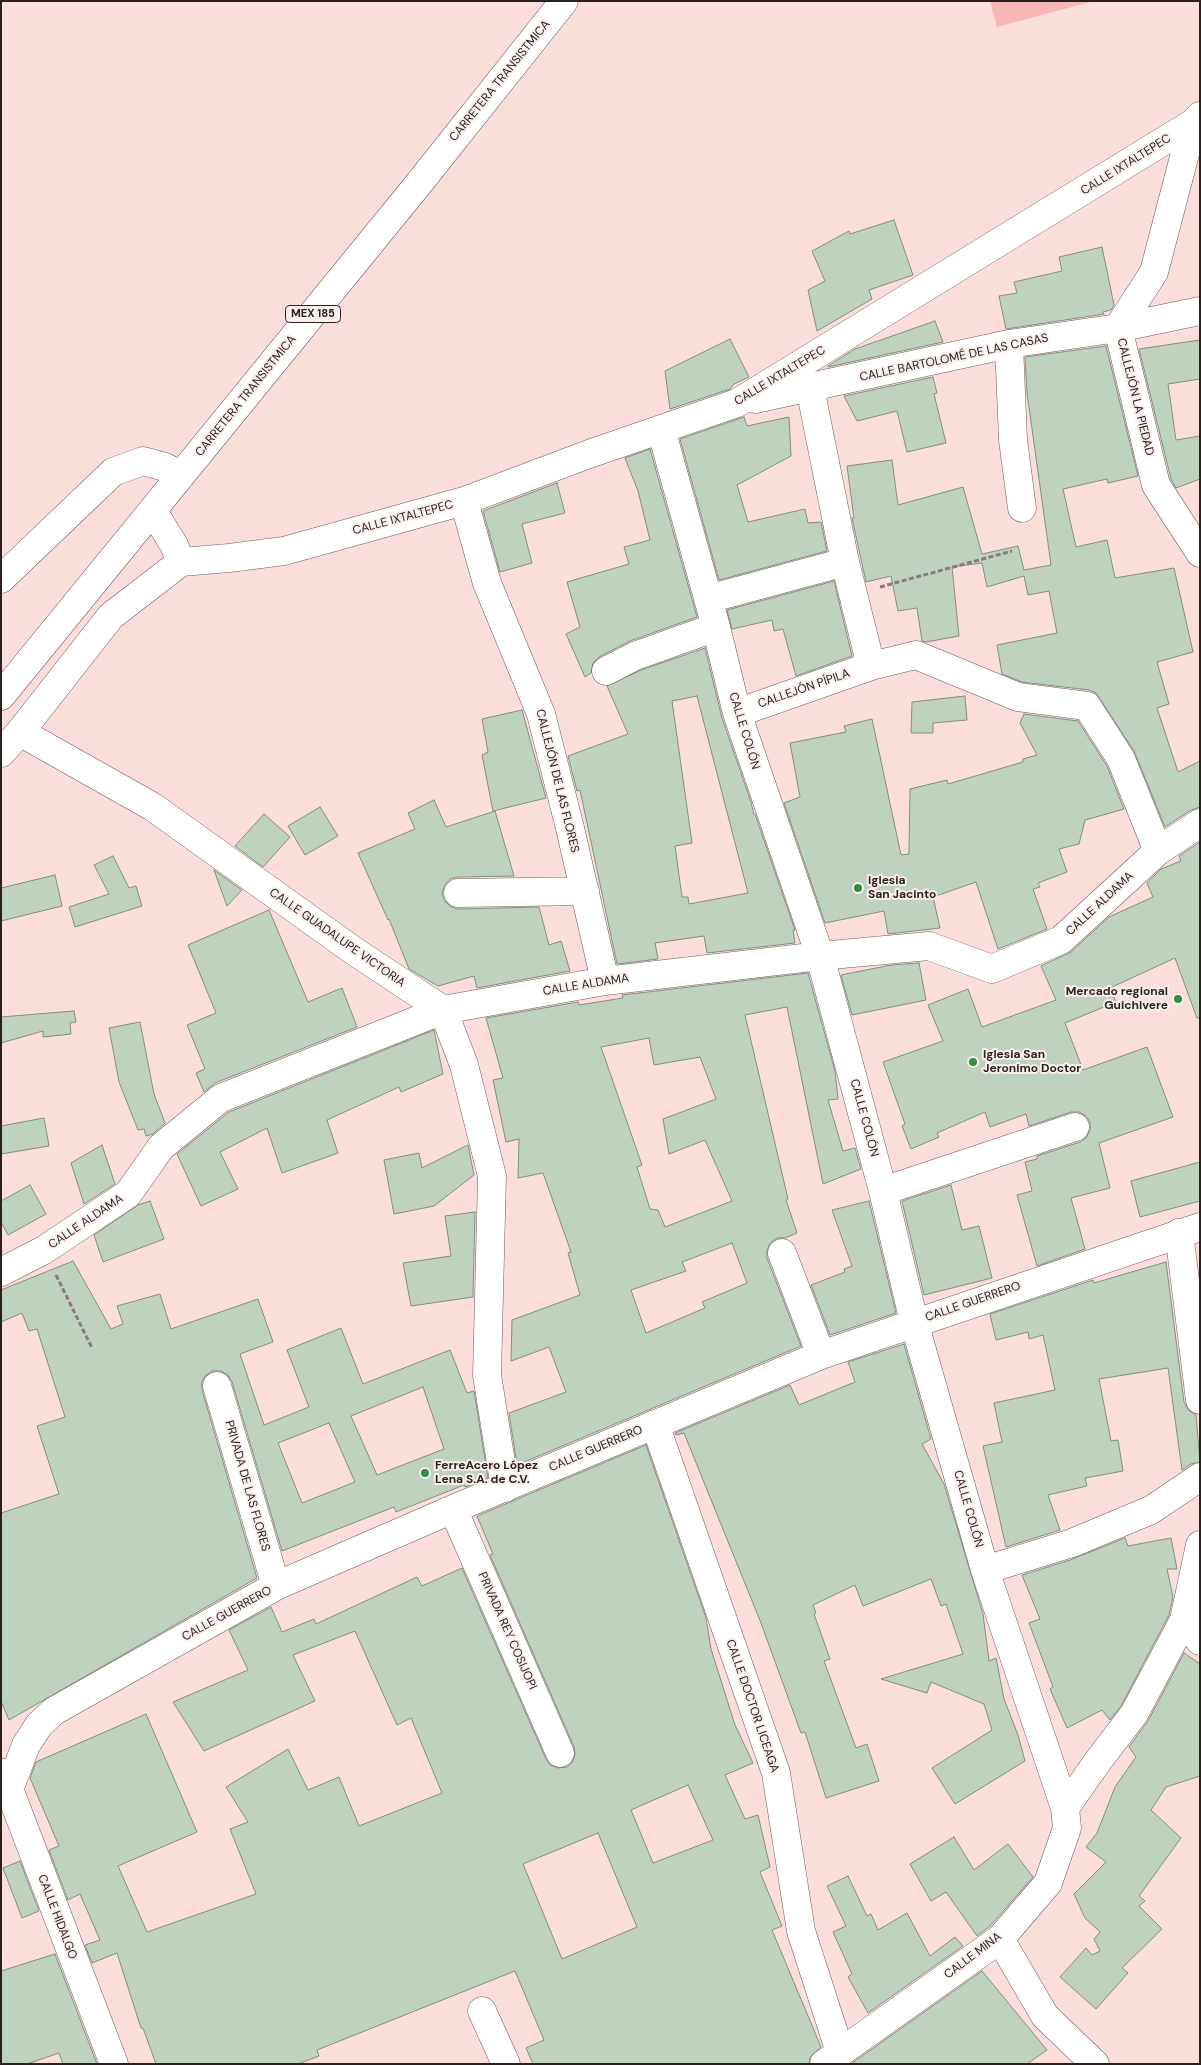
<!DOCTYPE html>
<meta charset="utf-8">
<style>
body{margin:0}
#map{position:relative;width:1201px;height:2065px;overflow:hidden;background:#fbdddb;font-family:"DM Sans",sans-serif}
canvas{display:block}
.frame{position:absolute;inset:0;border:2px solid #2b2020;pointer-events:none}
</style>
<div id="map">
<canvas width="1201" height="2065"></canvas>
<div class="frame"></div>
</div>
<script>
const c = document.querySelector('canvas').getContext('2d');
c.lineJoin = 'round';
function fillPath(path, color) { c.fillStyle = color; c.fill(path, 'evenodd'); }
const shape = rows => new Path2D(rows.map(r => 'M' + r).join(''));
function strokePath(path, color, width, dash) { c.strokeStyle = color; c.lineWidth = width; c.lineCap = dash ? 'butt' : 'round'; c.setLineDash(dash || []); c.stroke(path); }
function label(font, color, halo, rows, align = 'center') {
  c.font = font + ' "DM Sans",sans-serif'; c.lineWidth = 4; c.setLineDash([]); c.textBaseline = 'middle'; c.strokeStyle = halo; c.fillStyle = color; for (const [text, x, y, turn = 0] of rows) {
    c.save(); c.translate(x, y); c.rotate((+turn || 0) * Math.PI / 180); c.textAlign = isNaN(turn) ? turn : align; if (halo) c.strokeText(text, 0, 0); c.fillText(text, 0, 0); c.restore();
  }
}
const green = shape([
 [990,1,1094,1,997,27]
]);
const building = shape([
 [894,220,913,275,869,290,872,299,817,331,808,290,825,281,812,251,849,231,850,234,894,220],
 [1102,247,1114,305,1111,310,1103,312,1104,314,1006,329,999,296,1017,293,1014,282,1062,271,1059,257,1102,247],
 [935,321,943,342,828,367,828,366,855,349,935,321],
 [730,339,749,377,734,384,730,389,670,409,665,371,730,339],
 [1200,340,1200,379,1168,384,1176,440,1200,436,1200,479,1176,488,1171,479,1139,349,1200,340],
 [1106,346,1138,476,1108,483,1107,479,1063,489,1076,547,1107,540,1115,578,1174,568,1193,652,1157,662,1169,704,1157,708,1178,772,1200,761,1200,807,1191,810,1165,827,1134,751,1096,693,1089,690,1022,682,1002,674,997,645,1057,633,1049,591,1028,595,1024,576,987,587,982,563,952,567,959,636,926,642,922,641,917,608,898,611,891,576,866,582,852,518,854,518,847,466,892,460,898,505,963,487,982,554,1018,546,1024,570,1051,565,1027,393,1025,357,1106,346],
 [933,377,937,393,934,394,946,443,907,452,897,411,857,421,844,396,933,377],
 [744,417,747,426,789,417,791,456,737,485,748,522,805,509,808,523,821,522,827,551,719,580,680,439,744,417],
 [650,449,697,617,630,641,599,657,593,663,591,673,585,677,566,634,580,627,567,582,629,564,624,547,650,540,638,491,625,458,650,449],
 [557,483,565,513,522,524,532,563,500,572,483,511,557,483],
 [834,581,852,656,796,676,783,629,774,631,772,620,732,629,727,610,834,581],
 [705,648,722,718,751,802,754,815,755,814,795,930,793,930,795,943,707,953,704,936,655,943,658,959,617,964,580,790,577,791,568,756,628,734,607,686,641,670,705,648],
 [697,696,748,893,689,904,688,897,682,897,675,846,692,843,672,701,697,696],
 [965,696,967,720,933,723,933,733,911,733,912,702,965,696],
 [522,710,546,798,493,811,482,755,488,752,482,719,522,710],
 [1024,714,1078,721,1107,766,1124,809,1085,820,1079,844,1059,849,1067,872,1038,883,1040,887,1033,889,1047,929,998,949,976,882,933,897,940,928,888,934,884,911,825,923,784,803,800,797,790,743,846,732,844,726,872,719,901,855,909,854,910,789,947,780,948,784,1023,762,1023,759,1037,755,1020,723,1024,714],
 [434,800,446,827,495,811,514,876,458,877,450,879,444,886,442,894,445,901,451,907,458,909,539,907,549,945,561,941,570,971,477,988,474,976,438,986,409,969,389,919,388,920,358,853,415,829,408,813,434,800],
 [320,807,338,836,305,855,288,826,320,807],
 [264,814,290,837,263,867,235,846,264,814],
 [1200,842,1200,1018,1197,1018,1175,958,1110,988,1116,1002,1065,1023,1083,1070,1147,1047,1173,1117,1099,1143,1110,1188,1071,1198,1085,1249,1037,1266,1017,1195,1032,1191,1025,1162,1037,1159,1037,1156,1080,1142,1086,1138,1090,1130,1090,1122,1086,1116,1079,1112,1071,1112,1029,1126,1026,1114,990,1127,985,1112,937,1133,939,1137,911,1149,902,1126,905,1124,883,1062,943,1041,928,1005,968,989,982,1027,1056,1000,1041,966,1071,952,1109,917,1153,897,1147,883,1161,869,1181,861,1179,856,1200,842],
 [113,856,129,888,136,886,142,906,75,927,69,907,109,894,94,865,113,856],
 [214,870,242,890,227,906,214,870],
 [55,875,62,906,1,921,1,888,55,875],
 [269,910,308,1002,342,988,357,1027,215,1083,204,1092,196,1073,205,1069,187,1025,216,1013,188,945,269,910],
 [919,963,926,1000,852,1015,841,975,891,965,919,963],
 [808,973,835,1071,838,1099,828,1100,843,1151,855,1148,861,1169,823,1184,787,1007,745,1015,788,1199,786,1200,797,1233,785,1238,777,1238,770,1243,767,1250,767,1258,801,1346,517,1465,509,1413,566,1392,549,1347,511,1361,512,1320,580,1295,568,1253,571,1252,543,1173,518,1178,519,1139,506,1142,493,1080,503,1078,486,1018,578,1002,579,1005,623,998,622,995,808,973],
 [649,1038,654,1065,700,1057,716,1099,663,1119,669,1154,705,1140,732,1201,665,1227,658,1210,650,1209,637,1167,642,1165,601,1047,649,1038],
 [732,1243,747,1283,702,1302,705,1308,646,1333,631,1290,686,1271,682,1262,732,1243],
 [74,1011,76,1022,70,1023,71,1034,43,1037,43,1031,1,1043,1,1017,74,1011],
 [140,1022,154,1094,165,1123,153,1134,146,1136,144,1129,138,1130,119,1082,109,1028,140,1022],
 [434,1030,443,1074,401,1092,399,1087,327,1120,338,1153,282,1173,267,1128,220,1152,238,1189,201,1206,177,1154,229,1112,434,1030],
 [44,1118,49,1146,1,1154,1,1126,44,1118],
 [102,1145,115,1184,84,1204,71,1163,102,1145],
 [468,1145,474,1175,434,1206,394,1214,384,1160,419,1153,422,1168,468,1145],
 [1200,1162,1200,1201,1140,1217,1131,1181,1200,1162],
 [30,1185,46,1214,8,1235,1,1222,1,1201,30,1185],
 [951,1185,962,1230,979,1226,992,1278,924,1295,902,1201,951,1185],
 [150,1201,164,1239,103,1262,94,1235,138,1205,150,1201],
 [869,1201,896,1313,830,1335,811,1285,845,1272,844,1269,852,1266,832,1210,869,1201],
 [475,1212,473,1297,411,1306,403,1263,451,1256,445,1216,475,1212],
 [73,1261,111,1329,123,1324,117,1306,160,1294,171,1329,258,1299,273,1342,240,1354,264,1425,309,1407,287,1350,341,1328,363,1384,450,1350,467,1393,474,1391,488,1478,465,1487,464,1485,396,1512,394,1507,282,1551,232,1382,228,1375,221,1371,212,1371,205,1376,202,1382,202,1390,257,1578,9,1720,1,1701,1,1513,59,1494,37,1426,65,1417,37,1329,29,1331,22,1313,1,1322,1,1290,73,1261],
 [423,1387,444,1449,377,1475,351,1416,423,1387],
 [329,1423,355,1482,302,1503,278,1443,329,1423],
 [1166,1262,1184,1402,1188,1410,1196,1415,1200,1462,1191,1464,1182,1470,1168,1368,1099,1379,1111,1441,1118,1440,1123,1471,1085,1478,1087,1486,1048,1495,1060,1530,1006,1547,983,1446,1002,1442,994,1403,1055,1390,1043,1335,1029,1339,1028,1332,996,1340,990,1314,1093,1280,1094,1283,1166,1262],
 [904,1344,931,1439,922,1444,944,1484,983,1614,989,1661,996,1658,1004,1699,1018,1735,1025,1761,955,1804,932,1768,992,1730,984,1704,931,1682,927,1693,881,1679,963,1654,946,1604,941,1606,931,1579,863,1606,855,1585,813,1605,816,1613,814,1614,830,1659,824,1661,856,1748,867,1744,879,1781,826,1798,805,1732,801,1733,761,1623,684,1433,676,1435,675,1433,790,1385,799,1405,855,1382,848,1362,904,1344],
 [646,1445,706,1618,711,1649,735,1725,753,1763,725,1775,745,1819,758,1815,770,1867,760,1872,782,1926,772,1930,821,2047,810,2057,809,2064,533,2064,526,2048,544,2040,515,1971,317,2050,319,2056,298,2064,156,2064,143,2028,141,2028,117,1953,92,1963,85,1945,100,1940,80,1894,68,1900,49,1850,59,1846,30,1778,36,1762,146,1714,197,1832,118,1866,147,1932,256,1894,230,1829,248,1822,226,1787,288,1749,308,1790,339,1777,359,1826,442,1793,411,1718,397,1725,355,1631,293,1655,315,1701,204,1751,173,1702,248,1670,229,1630,271,1607,282,1632,314,1619,316,1624,417,1577,422,1586,462,1568,546,1759,550,1765,558,1768,567,1767,572,1763,575,1755,574,1747,490,1555,493,1554,477,1516,646,1445],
 [688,1785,713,1840,653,1863,631,1810,688,1785],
 [598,1833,637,1927,562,1959,523,1864,598,1833],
 [1125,1538,1128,1546,1171,1538,1177,1569,1167,1569,1173,1597,1169,1615,1121,1706,1110,1720,1102,1710,1067,1728,1050,1689,1053,1687,1029,1623,1040,1619,1022,1575,1070,1560,1125,1538],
 [1184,1653,1200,1664,1200,1776,1166,1787,1151,1810,1181,1838,1139,1896,1145,1901,1139,1906,1162,1929,1122,1968,1128,1973,1096,2009,1060,1977,1086,1948,1092,1955,1100,1951,1094,1939,1100,1932,1085,1918,1074,1894,1106,1862,1086,1847,1097,1833,1115,1787,1136,1757,1129,1747,1148,1721,1184,1653],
 [954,1837,974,1870,1008,1844,1033,1877,989,1927,977,1936,946,1892,931,1901,910,1864,954,1837],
 [20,1861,39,1911,22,1918,3,1868,20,1861],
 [848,1876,867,1916,871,1914,878,1930,907,1913,930,1956,955,1937,963,1946,868,2013,848,1977,852,1974,833,1932,846,1926,827,1886,848,1876],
 [55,1954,97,2064,63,2064,59,2053,27,2064,1,2064,1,1971,55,1954],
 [982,1971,1047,2050,1027,2064,851,2064,982,1971]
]);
const path = shape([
 [880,587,1012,551],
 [56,1275,92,1348]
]);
const minor = shape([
 [1193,123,1154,272,1118,328,1156,485,1200,553],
 [1009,344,1013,440,1022,508],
 [810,388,845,562,871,666],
 [755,399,1009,344,1118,328,1200,311],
 [661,429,716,627,737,713,820,956,883,1191,914,1322,985,1570,1065,1808,1067,1828,1048,1883,1000,1939,824,2064],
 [464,501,487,583,541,714,570,828,605,981],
 [153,511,174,545,181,562],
 [181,562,111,616,20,732,153,807,354,951,443,1010,464,1065,492,1176,487,1375,505,1488],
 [181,562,229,558,284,551,464,501,589,454,737,403,1193,123,1200,116],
 [1,579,113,472,143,461,165,467,180,475],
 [708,599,845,562],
 [606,671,635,656,716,627],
 [737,713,871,666,916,655,1018,697,1087,706,1121,759,1158,851],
 [1,753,20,732],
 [458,893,585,891],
 [883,1191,1075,1127],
 [1179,1233,1200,1400],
 [782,1253,821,1355],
 [1,1272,44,1250,128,1194,161,1147,221,1098,443,1010,605,981,820,956,929,946,992,969,1061,940,1158,851,1200,823],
 [217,1386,276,1586],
 [655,1424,776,1773,801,1931,840,2052],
 [453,1509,560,1753],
 [985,1570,1072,1543,1151,1510,1200,1477],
 [1184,1620,1200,1641],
 [3,1773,114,2064],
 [1,1793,9,1790,26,1745,39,1725,54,1711,276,1586,453,1509,821,1355,1200,1227],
 [1065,1808,1098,1761,1134,1714,1184,1620,1200,1545],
 [1000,1939,1045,2016,1095,2064],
 [482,2011,506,2064]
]);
const major = shape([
 [1,696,416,187,564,1]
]);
const markers = [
 [858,888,5,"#339041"],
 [1178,999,5,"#339041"],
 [973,1062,5,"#339041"],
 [425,1473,5,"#339041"]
];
const shields = [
 [313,314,55]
];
const shieldNames = [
 ["MEX 185",313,314]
];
const streetNames = [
 ["CARRETERA TRANSISTMICA",500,81,-51],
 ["CALLE IXTALTEPEC",1126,165,-32],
 ["CALLE BARTOLOMÉ DE LAS CASAS",954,358,-12],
 ["CALLE IXTALTEPEC",780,376,-31],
 ["CARRETERA TRANSISTMICA",246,396,-51],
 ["CALLEJÓN LA PIEDAD",1135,397,76],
 ["CALLE IXTALTEPEC",403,518,-15],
 ["CALLEJÓN PÍPILA",804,689,-19],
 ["CALLE COLÓN",744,731,73],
 ["CALLEJÓN DE LAS FLORES",557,781,76],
 ["CALLE ALDAMA",1100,904,-43],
 ["CALLE GUADALUPE VICTORIA",337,938,35],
 ["CALLE ALDAMA",586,985,-9],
 ["CALLE COLÓN",864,1118,75],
 ["CALLE ALDAMA",86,1222,-34],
 ["CALLE GUERRERO",973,1302,-19],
 ["CALLE GUERRERO",596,1449,-23],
 ["PRIVADA DE LAS FLORES",247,1486,74],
 ["CALLE COLÓN",968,1509,74],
 ["CALLE GUERRERO",227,1614,-29],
 ["PRIVADA REY COSIJOPI",507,1631,66],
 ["CALLE DOCTOR LICEAGA",752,1706,71],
 ["CALLE HIDALGO",57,1917,69],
 ["CALLE MINA",973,1956,-37]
];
const poiNames = [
 ["iglesia",868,881],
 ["San Jacinto",868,895],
 ["Mercado regional",1168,992,"right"],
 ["Guichivere",1168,1006,"right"],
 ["Iglesia San",983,1055],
 ["Jeronimo Doctor",983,1069],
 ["FerreAcero López",435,1466],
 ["Lena S.A. de C.V.",435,1480]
];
fillPath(green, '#f7b7b4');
fillPath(building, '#bfd2bf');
strokePath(building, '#7e907e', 1);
strokePath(minor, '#725857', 29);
strokePath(major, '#725857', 29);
strokePath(path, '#8c7978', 3, [5, 2.5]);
strokePath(minor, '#fff', 28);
strokePath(major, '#fff', 28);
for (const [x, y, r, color] of markers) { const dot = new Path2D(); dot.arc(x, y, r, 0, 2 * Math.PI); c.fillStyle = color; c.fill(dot); strokePath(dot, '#fbefee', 2); }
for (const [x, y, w] of shields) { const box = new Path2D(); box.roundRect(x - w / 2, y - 8.5, w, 17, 4); c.fillStyle = '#fbefee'; c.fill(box); strokePath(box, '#2b2020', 1); }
label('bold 11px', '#2b2020', null, shieldNames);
label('12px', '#2b2020', '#fbefee', streetNames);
label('bold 12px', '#2b2020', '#fbefee', poiNames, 'left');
</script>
